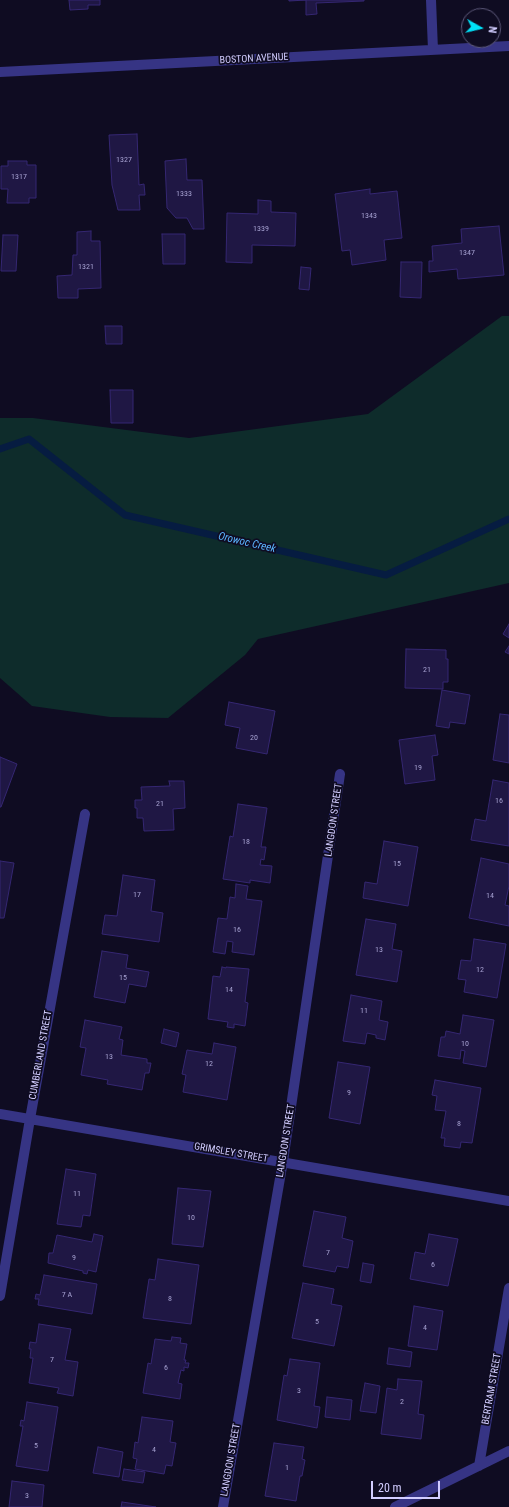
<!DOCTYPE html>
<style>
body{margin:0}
#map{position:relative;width:509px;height:1507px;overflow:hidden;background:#0f0c22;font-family:"Roboto Condensed",sans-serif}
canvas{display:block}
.north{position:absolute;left:461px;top:8px;width:40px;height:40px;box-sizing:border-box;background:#0f0c22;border:1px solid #5d597a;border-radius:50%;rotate:98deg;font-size:11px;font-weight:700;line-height:16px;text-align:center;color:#d2cdff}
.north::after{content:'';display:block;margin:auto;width:14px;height:18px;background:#00e2f8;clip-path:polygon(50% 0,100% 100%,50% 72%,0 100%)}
.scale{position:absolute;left:371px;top:1481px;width:69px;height:18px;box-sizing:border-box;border:2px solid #d2cdff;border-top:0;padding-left:5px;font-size:12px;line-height:14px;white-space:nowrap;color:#d2cdff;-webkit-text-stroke:3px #0f0c22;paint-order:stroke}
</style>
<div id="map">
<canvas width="509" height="1507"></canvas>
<div class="north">N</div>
<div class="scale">20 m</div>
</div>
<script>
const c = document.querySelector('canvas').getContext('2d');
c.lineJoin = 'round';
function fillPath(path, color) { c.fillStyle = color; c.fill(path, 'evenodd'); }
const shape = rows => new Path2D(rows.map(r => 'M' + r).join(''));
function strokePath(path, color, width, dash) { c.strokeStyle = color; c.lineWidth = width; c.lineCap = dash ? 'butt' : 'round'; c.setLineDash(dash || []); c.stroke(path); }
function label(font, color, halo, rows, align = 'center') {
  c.font = font + ' "Roboto Condensed",sans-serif'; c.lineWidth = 3.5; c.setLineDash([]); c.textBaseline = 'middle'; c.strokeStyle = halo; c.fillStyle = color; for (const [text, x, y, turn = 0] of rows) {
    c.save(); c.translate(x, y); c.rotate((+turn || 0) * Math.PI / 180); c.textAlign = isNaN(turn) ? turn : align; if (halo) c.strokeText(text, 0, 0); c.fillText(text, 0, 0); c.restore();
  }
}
const green = shape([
 [502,316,509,316,509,583,258,639,245,655,168,718,110,717,32,706,0,678,0,418,33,418,189,438,368,414]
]);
const stream = shape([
 [0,449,29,439,125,515,386,575,509,519]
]);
const building = shape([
 [69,0,100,0,100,5,88,5,88,9,70,10,69,0],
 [289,0,364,0,364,1,316,3,317,14,306,15,306,0,289,1,289,0],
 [137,134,139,185,144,184,145,195,139,195,140,210,118,210,112,185,109,135,137,134],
 [186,159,187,180,202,180,204,229,193,229,187,218,176,218,167,208,165,161,186,159],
 [8,161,27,161,27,165,36,165,36,198,29,198,29,203,7,203,8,189,1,189,1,166,8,166,8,161],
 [370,189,370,194,397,191,402,238,384,240,386,260,352,265,350,250,342,251,335,194,370,189],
 [258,200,271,201,271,212,296,213,295,246,252,245,252,263,226,262,227,213,258,214,258,200],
 [499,226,504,275,458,279,457,269,429,272,429,261,433,261,432,246,462,243,461,229,499,226],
 [91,231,91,241,100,241,101,288,78,289,78,298,58,298,57,276,72,275,73,255,77,255,77,232,91,231],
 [162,234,185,234,185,264,163,264,162,234],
 [3,235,18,235,16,271,1,271,3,235],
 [401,262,422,262,421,298,400,297,401,262],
 [301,267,311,268,309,290,299,289,301,267],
 [105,326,122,326,122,344,106,344,105,326],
 [110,390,133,390,133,423,111,423,110,390],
 [509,624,509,638,503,634,509,624],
 [509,646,509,654,505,652,509,646],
 [406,649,446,650,446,659,448,659,448,682,443,682,443,689,405,688,406,649],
 [442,690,470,695,465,724,450,722,449,728,436,726,442,690],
 [229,702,275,711,267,754,236,748,240,728,225,725,229,702],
 [500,714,509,715,509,763,493,760,500,714],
 [435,735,438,755,432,756,435,780,405,784,399,740,435,735],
 [0,757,17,764,1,807,0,807,0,757],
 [493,780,509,783,509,846,471,840,475,819,486,821,493,780],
 [169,781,184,781,185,808,173,809,174,830,144,831,143,818,137,818,137,808,135,808,135,800,142,800,141,787,170,786,169,781],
 [238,804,267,808,261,847,266,847,264,860,261,859,260,865,272,866,270,883,250,880,250,883,223,879,230,836,233,837,238,804],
 [384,841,418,847,408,906,363,898,365,882,377,884,384,841],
 [481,858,509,864,509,886,505,905,509,906,509,926,469,918,481,858],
 [0,861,14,863,4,918,0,918,0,861],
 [123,875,155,880,151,911,163,913,159,942,102,934,105,915,117,916,123,875],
 [236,884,248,886,246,899,262,901,254,955,232,952,233,942,227,941,225,954,213,952,218,918,227,919,230,897,235,898,236,884],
 [366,919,396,924,392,949,402,951,397,982,356,975,366,919],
 [474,939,506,944,497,998,464,992,466,980,458,979,461,960,471,961,474,939],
 [102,951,128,955,126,968,149,972,146,987,129,984,125,1003,94,997,102,951],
 [222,967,226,968,226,967,249,969,245,1002,248,1003,245,1026,234,1024,234,1028,227,1027,228,1022,208,1019,213,976,220,977,222,967],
 [351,995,382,1001,379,1020,388,1022,385,1040,376,1038,376,1035,367,1033,365,1044,343,1041,351,995],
 [463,1015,494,1020,486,1067,463,1063,465,1051,461,1050,460,1059,438,1056,441,1037,445,1037,446,1031,460,1034,463,1015],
 [85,1020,122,1027,119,1039,123,1040,121,1055,147,1059,147,1063,151,1063,149,1073,145,1073,142,1090,107,1084,108,1080,81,1075,86,1048,80,1047,85,1020],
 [164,1029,179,1033,176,1047,161,1043,164,1029],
 [214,1043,236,1047,227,1100,183,1092,186,1075,182,1074,187,1050,212,1054,214,1043],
 [338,1062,370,1067,360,1124,329,1118,338,1062],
 [435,1080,481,1088,472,1143,461,1142,460,1148,444,1146,445,1138,441,1138,446,1111,435,1110,437,1096,432,1095,435,1080],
 [66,1169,96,1174,90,1216,83,1215,81,1227,57,1224,66,1169],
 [178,1188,211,1191,203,1247,172,1244,178,1188],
 [314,1211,346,1217,342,1238,353,1241,348,1268,337,1266,335,1272,303,1266,314,1211],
 [94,1234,103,1236,96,1272,88,1270,87,1274,83,1273,83,1271,48,1263,49,1253,53,1253,57,1235,92,1242,94,1234],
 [429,1234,458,1239,448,1286,410,1279,415,1252,425,1254,429,1234],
 [158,1259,199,1265,191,1324,143,1318,149,1279,155,1280,158,1259],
 [363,1263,374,1265,371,1283,360,1281,363,1263],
 [44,1275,97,1284,92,1314,38,1305,39,1299,35,1299,36,1294,40,1295,44,1275],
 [303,1283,334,1289,331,1304,342,1306,334,1346,292,1338,303,1283],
 [414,1306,443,1311,437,1350,408,1346,414,1306],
 [39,1324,71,1329,65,1360,78,1362,73,1396,57,1393,59,1388,29,1383,33,1358,30,1358,31,1349,29,1349,30,1342,36,1343,39,1324],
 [172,1337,181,1338,180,1343,187,1344,184,1360,186,1360,185,1363,189,1363,188,1368,184,1367,184,1371,181,1370,178,1383,182,1384,180,1399,143,1393,148,1363,151,1364,155,1339,171,1341,172,1337],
 [389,1348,412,1352,410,1367,387,1364,389,1348],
 [290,1359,320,1363,314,1406,320,1407,317,1428,277,1420,284,1375,287,1376,290,1359],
 [398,1379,422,1381,418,1414,424,1415,421,1439,381,1434,387,1388,397,1390,398,1379],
 [365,1383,380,1386,376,1413,360,1411,365,1383],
 [327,1397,352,1400,350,1420,325,1417,327,1397],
 [27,1402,58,1407,48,1471,16,1466,23,1426,20,1426,21,1420,24,1421,27,1402],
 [142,1417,173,1421,170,1442,176,1443,172,1466,166,1465,164,1474,135,1469,137,1459,133,1458,135,1442,138,1443,142,1417],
 [274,1443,304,1447,302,1459,305,1460,302,1476,300,1476,296,1501,265,1496,274,1443],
 [98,1447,123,1452,119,1477,93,1473,98,1447],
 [124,1469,145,1472,143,1483,122,1480,124,1469],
 [12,1481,44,1485,42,1507,9,1507,12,1481],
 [122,1502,156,1507,121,1507,122,1502]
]);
const minor = shape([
 [431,0,433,50],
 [0,72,509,46],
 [0,1114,509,1201],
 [0,1296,30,1119,85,814],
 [479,1466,509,1288],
 [223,1507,283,1161,340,774],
 [395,1507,509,1451]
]);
const numberNames = [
 ["1327",124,160],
 ["1317",19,177],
 ["1333",184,194],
 ["1343",369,216],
 ["1339",261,229],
 ["1347",467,253],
 ["1321",86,267],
 ["21",427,670],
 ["20",254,738],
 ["19",418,768],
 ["16",499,801],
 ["21",160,804],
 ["18",246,842],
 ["15",397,864],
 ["17",137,895],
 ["14",490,896],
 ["16",237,930],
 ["13",379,950],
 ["12",480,970],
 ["15",123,978],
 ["14",229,990],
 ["11",364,1011],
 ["10",465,1044],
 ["13",109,1057],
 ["12",209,1064],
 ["9",349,1093],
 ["8",459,1124],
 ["11",77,1194],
 ["10",191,1218],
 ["7",328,1253],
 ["9",74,1258],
 ["6",433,1265],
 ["7 A",67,1295],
 ["8",170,1299],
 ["5",317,1322],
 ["4",425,1328],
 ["7",52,1360],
 ["6",166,1368],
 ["3",299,1391],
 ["2",402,1402],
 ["5",36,1446],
 ["4",154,1450],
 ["1",287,1468],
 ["3",27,1496]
];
const streetNames = [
 ["BOSTON AVENUE",254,59,-3],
 ["LANGDON STREET",334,820,-82],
 ["CUMBERLAND STREET",41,1055,-80],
 ["LANGDON STREET",286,1141,-81],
 ["GRIMSLEY STREET",231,1153,10],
 ["BERTRAM STREET",492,1389,-80],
 ["LANGDON STREET",231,1460,-80]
];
const waterNames = [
 ["Orowoc Creek",247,543,13]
];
fillPath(green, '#0e2c2b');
strokePath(stream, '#061c41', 7);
fillPath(building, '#1f1744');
strokePath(building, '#352772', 1);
strokePath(minor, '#363484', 10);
label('8px', '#a5a0d0', null, numberNames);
label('10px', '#d2cdff', '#0f0c22', streetNames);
label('italic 11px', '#5bb5ff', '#0f0c22', waterNames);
</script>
